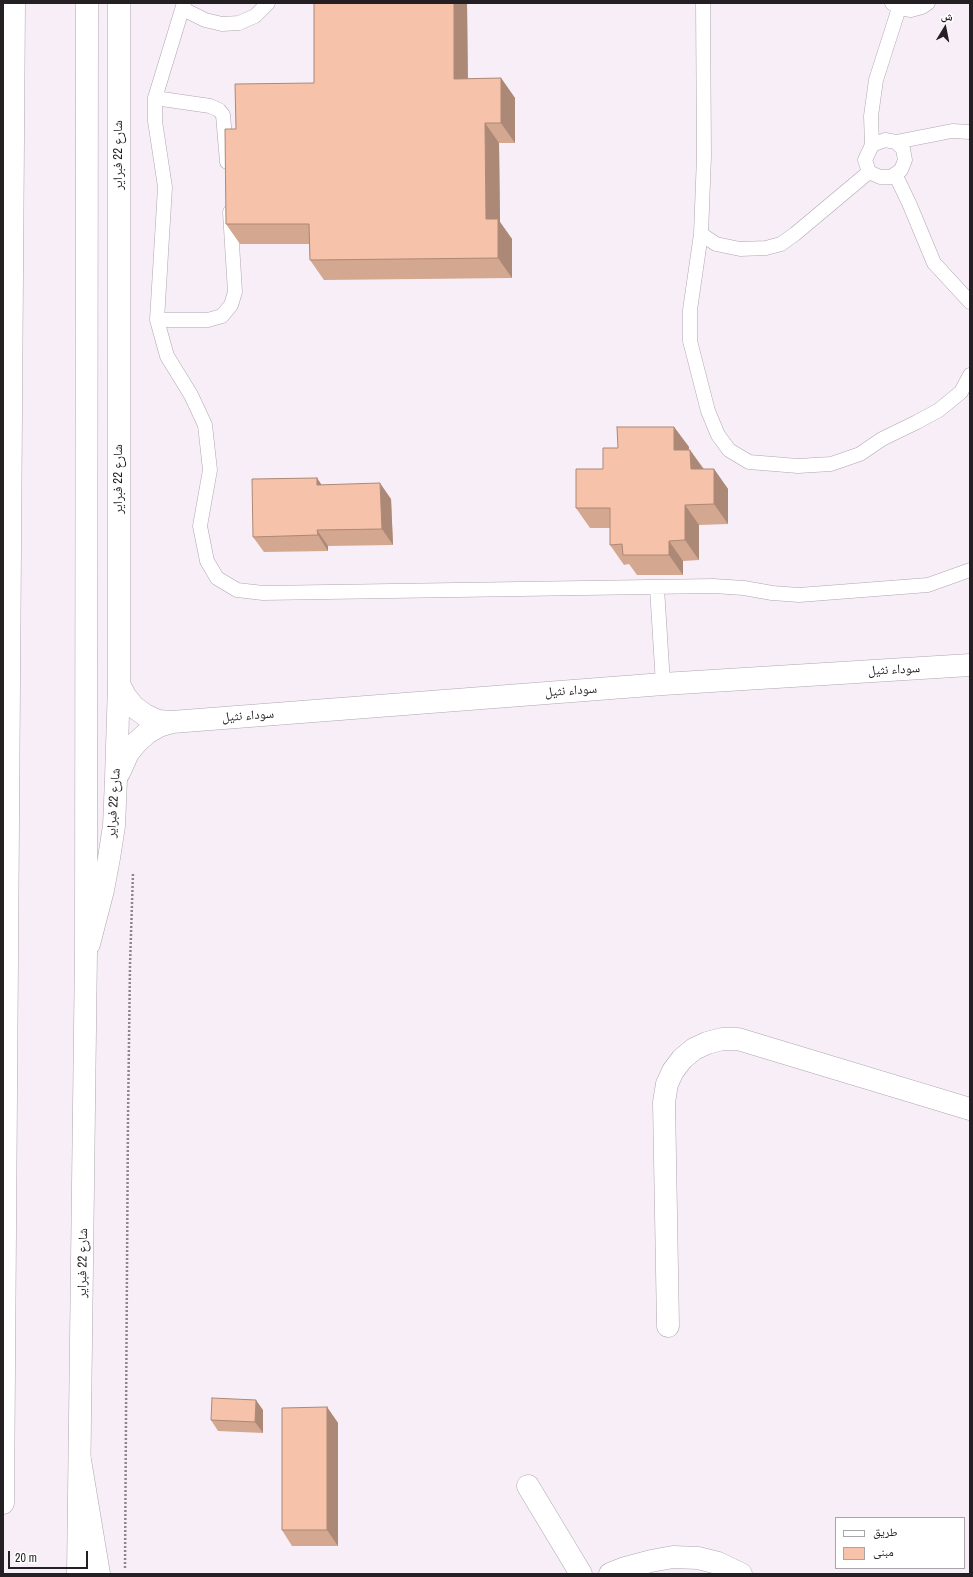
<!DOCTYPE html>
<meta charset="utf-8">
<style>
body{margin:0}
#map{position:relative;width:973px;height:1577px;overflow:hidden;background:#f7eef8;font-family:"Archivo Narrow","Noto Naskh Arabic",sans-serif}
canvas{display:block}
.frame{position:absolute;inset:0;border:4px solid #231f23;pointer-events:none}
.legend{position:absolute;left:835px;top:1517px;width:130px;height:52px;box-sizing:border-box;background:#fff;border:1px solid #a7a5a7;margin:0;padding:5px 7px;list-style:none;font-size:12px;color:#231f23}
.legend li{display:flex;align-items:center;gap:8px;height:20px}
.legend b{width:20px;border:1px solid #a7a5a7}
.north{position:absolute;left:925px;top:8px;width:40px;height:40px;-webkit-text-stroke:3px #fff;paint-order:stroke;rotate:10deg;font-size:11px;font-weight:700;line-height:16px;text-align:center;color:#231f23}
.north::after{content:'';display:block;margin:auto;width:14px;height:18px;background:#231f23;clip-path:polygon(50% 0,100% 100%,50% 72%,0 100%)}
.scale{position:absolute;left:8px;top:1551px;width:80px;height:18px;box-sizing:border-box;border:2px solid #231f23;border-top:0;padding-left:5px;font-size:12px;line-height:14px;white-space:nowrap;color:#231f23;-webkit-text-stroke:3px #fff;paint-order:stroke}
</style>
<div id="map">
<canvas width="973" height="1577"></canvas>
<div class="frame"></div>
<ul class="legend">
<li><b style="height:5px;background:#fff"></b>طريق</li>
<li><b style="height:11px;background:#f6c2a9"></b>مبنى</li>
</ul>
<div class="north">ش</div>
<div class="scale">20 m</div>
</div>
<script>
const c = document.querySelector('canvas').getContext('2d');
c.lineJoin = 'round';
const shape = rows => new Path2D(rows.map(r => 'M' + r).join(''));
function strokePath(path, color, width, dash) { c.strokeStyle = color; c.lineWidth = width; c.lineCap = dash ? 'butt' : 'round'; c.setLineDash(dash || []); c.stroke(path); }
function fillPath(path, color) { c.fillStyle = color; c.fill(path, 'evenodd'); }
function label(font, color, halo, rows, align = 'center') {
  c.font = font + ' "Archivo Narrow","Noto Naskh Arabic",sans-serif'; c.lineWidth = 3.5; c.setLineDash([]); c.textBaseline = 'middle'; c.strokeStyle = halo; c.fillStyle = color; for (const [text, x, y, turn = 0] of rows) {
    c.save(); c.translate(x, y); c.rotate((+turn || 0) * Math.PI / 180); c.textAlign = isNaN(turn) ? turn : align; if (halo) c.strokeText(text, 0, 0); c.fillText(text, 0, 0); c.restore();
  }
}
const path = shape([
 [125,1568,128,1118,130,965,133,873]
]);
const service = shape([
 [184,3,155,98,155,121,165,187,157,320,167,356,191,395,205,425,210,470,200,526,207,561,217,578,237,590,263,593,713,586,744,588,772,593,799,595,928,585,970,570],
 [703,3,704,156,701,234,690,310,690,341,708,411,718,435,729,450,749,462,798,466,831,464,860,454,882,439,917,422,939,410,961,392,970,375],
 [892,3,899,8,911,10,922,7,928,3],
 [183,9,205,20,222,24,239,23,255,16,268,3],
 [155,98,210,106,219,110,223,115,227,162],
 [885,140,896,142,903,149,905,160,901,170,891,177,880,177,869,172,865,160,872,145,885,140],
 [896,142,952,131,970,132],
 [872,145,871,116,876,80,899,8],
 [895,174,909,203,934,263,970,302],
 [701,234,716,244,740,249,766,248,781,244,795,234,869,172],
 [157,320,208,320,222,316,231,305,235,292,230,212],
 [657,588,663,684]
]);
const minor = shape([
 [119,684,125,696,134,707,145,715,158,721,172,722,663,684,970,665],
 [119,773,128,753,137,742,147,733,159,726,172,722],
 [89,944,103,890,109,858,114,826,116,779,119,684,119,3],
 [668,1326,664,1102,667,1084,673,1071,682,1059,694,1049,707,1043,722,1039,738,1039,970,1109],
 [528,1486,581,1574],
 [610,1574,625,1568,651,1561,673,1557,698,1558,718,1563,741,1574]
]);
const secondary = shape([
 [78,1574,86,951,87,3]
]);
const primary = shape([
 [80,1460,99,1574]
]);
const motorway = shape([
 [3,1503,14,3]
]);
const wall = shape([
 [314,3,467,3,468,79,501,78,515,98,515,143,499,143,500,222,512,239,512,278,324,280,310,260,309,244,240,244,226,224,236,129,314,83],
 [674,427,689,447,688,450,690,450,704,469,714,469,728,489,728,524,699,525,699,560,683,561,683,575,637,575,629,564,624,565,610,545,610,528,590,528,576,508,618,448],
 [391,499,393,545,328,546,328,551,264,552,253,537],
 [327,1407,338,1423,338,1546,292,1546,282,1530],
 [263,1410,263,1433,218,1431,211,1420]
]);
const shadedWall = shape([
 [454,3,467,3,468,99,454,79],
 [501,78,515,98,515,143,501,123],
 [485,123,499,143,500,222,512,239,512,278,498,258,486,219],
 [674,427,689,447,688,470,674,450],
 [690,450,704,470,691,469],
 [714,469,728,489,728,524,714,504],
 [317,478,328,494,317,485],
 [380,483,391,499,393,545,382,529],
 [685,505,699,525,699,560,685,540],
 [317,530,328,546,328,551,318,535],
 [669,541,683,561,683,575,669,555],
 [256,1400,263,1410,263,1433,255,1422],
 [327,1407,338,1423,338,1546,327,1530]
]);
const building = shape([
 [314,3,454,3,454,79,501,78,501,123,485,123,486,219,498,219,498,258,310,260,309,224,226,224,225,129,236,129,235,84,314,83,314,3],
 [617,427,674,427,674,450,690,450,691,469,714,469,714,504,685,505,685,540,669,541,669,555,623,555,622,544,610,545,610,508,576,508,576,469,603,469,603,448,618,448,617,427],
 [317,478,317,485,380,483,382,529,317,530,318,535,253,537,252,479,317,478],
 [212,1398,256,1400,255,1422,211,1420,212,1398],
 [327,1407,327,1530,282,1530,282,1408,327,1407]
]);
const streetNames = [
 ["شارع 22 فبراير",119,155,-90],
 ["شارع 22 فبراير",119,479,-90],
 ["سوداء نثيل",894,670,-3],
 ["سوداء نثيل",571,691,-4],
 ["سوداء نثيل",248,716,-4],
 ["شارع 22 فبراير",114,803,-86],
 ["شارع 22 فبراير",83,1263,-89]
];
strokePath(service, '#aea6af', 15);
strokePath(minor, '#aea6af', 23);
strokePath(secondary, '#aea6af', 23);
strokePath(primary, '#aea6af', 23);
strokePath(motorway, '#aea6af', 23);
strokePath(path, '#8b858c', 2.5, [2, 2]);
strokePath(service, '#fff', 14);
strokePath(minor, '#fff', 22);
strokePath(secondary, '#fff', 22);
strokePath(primary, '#fff', 22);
strokePath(motorway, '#fff', 22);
fillPath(wall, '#d4a791');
fillPath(shadedWall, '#ac8876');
fillPath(building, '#f6c2a9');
strokePath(building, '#ac8876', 1);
label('13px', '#231f23', '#fff', streetNames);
</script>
